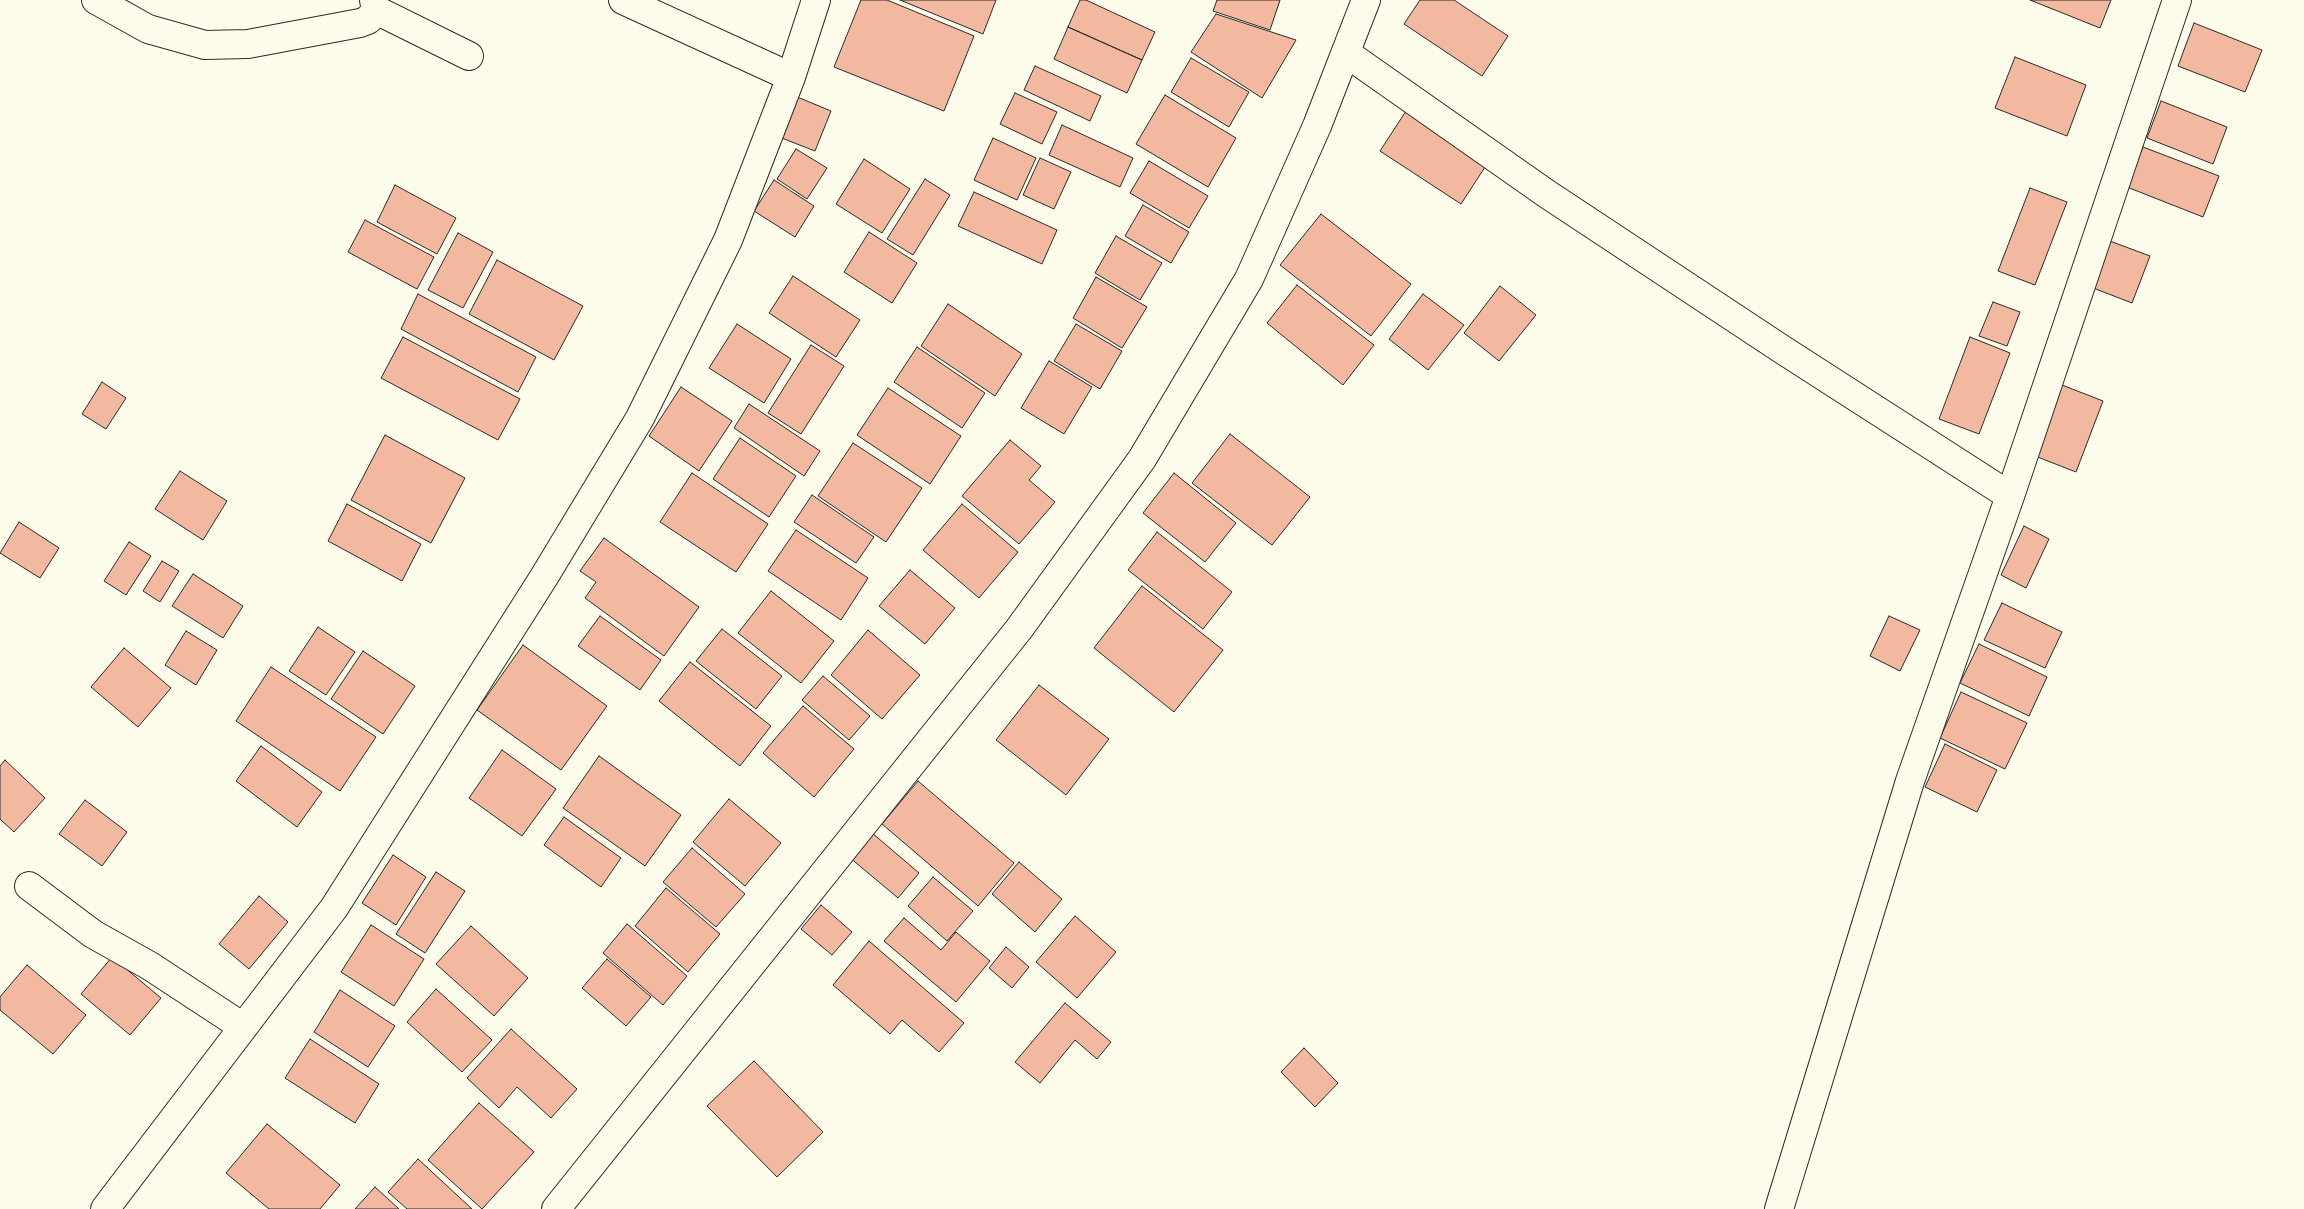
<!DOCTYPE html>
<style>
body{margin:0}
canvas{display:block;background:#fdfbea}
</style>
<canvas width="2304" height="1209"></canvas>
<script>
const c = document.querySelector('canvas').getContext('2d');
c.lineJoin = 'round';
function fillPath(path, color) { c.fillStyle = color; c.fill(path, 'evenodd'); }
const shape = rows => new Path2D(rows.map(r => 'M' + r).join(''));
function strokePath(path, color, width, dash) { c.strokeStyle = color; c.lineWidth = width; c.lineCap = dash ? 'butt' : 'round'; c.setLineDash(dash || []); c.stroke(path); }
const building = shape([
 [861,0,887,0,974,36,944,111,834,67,861,0],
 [900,0,996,0,983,34,900,0],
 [1080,0,1086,0,1155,32,1142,60,1068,27,1080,0],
 [1217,0,1280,0,1270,30,1213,11,1217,0],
 [1420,0,1454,0,1508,36,1482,76,1404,24,1420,0],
 [2030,0,2111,0,2100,28,2030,0],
 [1216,14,1296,40,1262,98,1191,52,1216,14],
 [2194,23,2262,50,2245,92,2178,66,2194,23],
 [1068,27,1142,60,1127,93,1054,59,1068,27],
 [2015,57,2086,85,2067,136,1995,108,2015,57],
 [1191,58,1249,92,1229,127,1171,92,1191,58],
 [1035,66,1101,96,1090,121,1024,90,1035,66],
 [1015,93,1057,112,1042,144,1000,124,1015,93],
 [790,94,831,111,815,151,774,135,790,94],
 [1165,95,1236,138,1208,187,1136,144,1165,95],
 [2161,101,2227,127,2213,164,2147,138,2161,101],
 [1408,108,1489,161,1461,204,1380,151,1408,108],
 [1062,125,1133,158,1120,187,1049,155,1062,125],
 [993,138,1036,158,1017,200,974,180,993,138],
 [2143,147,2219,176,2203,217,2127,187,2143,147],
 [796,149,827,168,807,199,777,179,796,149],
 [1040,158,1071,172,1054,209,1023,195,1040,158],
 [864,159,910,189,882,233,836,204,864,159],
 [1149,161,1208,196,1189,228,1130,193,1149,161],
 [925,179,950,195,913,255,887,239,925,179],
 [774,180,814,206,795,237,754,211,774,180],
 [395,185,456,218,437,254,377,222,395,185],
 [2030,188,2067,202,2035,285,1998,271,2030,188],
 [974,192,1057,230,1042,264,958,226,974,192],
 [1143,205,1189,232,1171,263,1125,236,1143,205],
 [1321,214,1411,284,1371,336,1280,265,1321,214],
 [365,220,434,257,417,289,348,252,365,220],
 [869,232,917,263,892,303,844,272,869,232],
 [458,233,493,252,463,308,428,290,458,233],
 [1116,236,1162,263,1140,300,1095,273,1116,236],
 [2107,240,2150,256,2132,303,2088,286,2107,240],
 [497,260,583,306,554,360,469,314,497,260],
 [793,276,860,320,836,357,769,313,793,276],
 [1096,277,1147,307,1122,348,1073,318,1096,277],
 [1297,285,1374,345,1343,385,1267,323,1297,285],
 [1500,286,1536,315,1499,361,1464,333,1500,286],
 [418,294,536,357,518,392,401,329,418,294],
 [1423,294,1464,325,1428,370,1389,339,1423,294],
 [1993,302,2020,312,2007,346,1979,336,1993,302],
 [948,304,1022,354,995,396,921,346,948,304],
 [737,324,791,359,764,403,709,368,737,324],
 [1076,324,1122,351,1100,389,1054,361,1076,324],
 [403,337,520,399,498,440,381,378,403,337],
 [1970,337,2010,353,1979,434,1939,419,1970,337],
 [811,345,844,366,801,434,768,413,811,345],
 [917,347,985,393,962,428,894,382,917,347],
 [1049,361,1092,387,1064,434,1021,408,1049,361],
 [102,382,126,398,106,429,82,414,102,382],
 [2062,385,2103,401,2076,472,2035,456,2062,385],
 [681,387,732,421,699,471,649,436,681,387],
 [888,388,961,436,930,484,857,435,888,388],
 [749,404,820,451,804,476,734,428,749,404],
 [1230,434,1310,497,1272,545,1192,483,1230,434],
 [385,435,465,478,431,543,351,500,385,435],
 [740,438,796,476,769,517,713,479,740,438],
 [1010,440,1041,466,1029,480,1055,502,1019,544,962,496,1010,440],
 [853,443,922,488,886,542,818,496,853,443],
 [180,471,227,501,203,540,155,509,180,471],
 [692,473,768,524,736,572,660,522,692,473],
 [1174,473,1236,523,1205,562,1143,513,1174,473],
 [812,495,874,537,856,563,794,522,812,495],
 [347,504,421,544,402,581,328,541,347,504],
 [962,504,1018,552,979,598,923,550,962,504],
 [19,522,59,548,40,578,0,553,19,522],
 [2024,526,2049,539,2026,588,2001,575,2024,526],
 [796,530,868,578,841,620,768,571,796,530],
 [1157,532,1232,592,1203,629,1128,570,1157,532],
 [604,538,699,607,664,656,585,598,596,582,580,571,604,538],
 [129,542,151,556,126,595,104,581,129,542],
 [162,561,179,571,160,602,143,591,162,561],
 [910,570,955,608,925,644,879,606,910,570],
 [193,574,243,606,223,638,172,606,193,574],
 [1142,586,1223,650,1174,712,1094,648,1142,586],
 [771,591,834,641,801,683,738,633,771,591],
 [2002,603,2062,632,2045,668,1984,640,2002,603],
 [600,616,661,660,640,690,578,646,600,616],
 [1889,616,1920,630,1900,671,1870,656,1889,616],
 [318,627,355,652,326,695,289,671,318,627],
 [722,629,782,676,756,709,696,661,722,629],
 [868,630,920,675,882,719,831,675,868,630],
 [186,631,217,650,196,685,165,665,186,631],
 [1979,644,2047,677,2029,716,1960,683,1979,644],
 [523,645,607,706,561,770,477,710,523,645],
 [124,648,171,688,138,727,91,687,124,648],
 [363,651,415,686,383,734,331,699,363,651],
 [690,662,771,726,740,766,659,701,690,662],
 [271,667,376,737,340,791,236,721,271,667],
 [823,676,870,716,849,740,802,700,823,676],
 [1039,685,1109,739,1066,795,996,740,1039,685],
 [1961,692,2027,723,2005,769,1940,738,1961,692],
 [803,706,854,749,814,797,763,753,803,706],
 [1945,744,1997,770,1977,812,1925,787,1945,744],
 [261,746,322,792,297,827,236,781,261,746],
 [502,750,556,789,522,836,469,798,502,750],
 [599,756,681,815,645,866,563,808,599,756],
 [5,760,45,798,14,832,0,819,0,766,5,760],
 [918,781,1014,863,978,906,882,824,918,781],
 [729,799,781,843,745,886,693,842,729,799],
 [85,800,127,832,102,866,59,834,85,800],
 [564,817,621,858,601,887,544,845,564,817],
 [871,832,919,873,898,898,849,857,871,832],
 [692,848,745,894,716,927,663,882,692,848],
 [393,855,426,877,396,925,362,903,393,855],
 [1019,862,1062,899,1035,932,992,894,1019,862],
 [436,872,465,891,425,953,396,934,436,872],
 [933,877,973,911,947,941,908,906,933,877],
 [666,888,720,934,688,972,635,926,666,888],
 [259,896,288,922,249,969,219,944,259,896],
 [821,905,852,932,832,955,801,929,821,905],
 [1075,916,1116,952,1077,998,1036,962,1075,916],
 [904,918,941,950,956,932,990,961,956,1002,884,941,904,918],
 [627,924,687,976,663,1005,603,953,627,924],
 [371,925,424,959,394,1006,341,972,371,925],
 [471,926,528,978,494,1016,436,964,471,926],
 [869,941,964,1023,939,1052,902,1020,890,1034,833,985,869,941],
 [1006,947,1029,967,1012,988,989,968,1006,947],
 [112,957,161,998,130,1035,81,994,112,957],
 [607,959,651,997,626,1026,582,988,607,959],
 [27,965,86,1015,53,1054,0,1010,0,997,27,965],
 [436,989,492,1040,462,1072,407,1022,436,989],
 [340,990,395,1026,368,1067,314,1032,340,990],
 [1065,1003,1111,1042,1097,1059,1075,1040,1040,1083,1015,1062,1065,1003],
 [511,1029,577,1089,551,1118,517,1087,499,1108,467,1078,511,1029],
 [310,1039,379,1084,355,1123,285,1078,310,1039],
 [1304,1048,1338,1083,1315,1107,1281,1072,1304,1048],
 [754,1061,823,1132,777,1177,707,1106,754,1061],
 [479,1103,534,1152,482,1209,428,1160,479,1103],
 [267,1124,340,1185,320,1209,269,1209,226,1173,267,1124],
 [418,1159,472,1209,407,1209,388,1192,418,1159],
 [375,1187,399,1209,355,1209,375,1187]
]);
const minor = shape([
 [96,0,148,29,205,45,248,44,360,23,368,20,376,10,374,0],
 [623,0,791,77],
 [376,10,469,56],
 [1346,53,1547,194,1783,350,2010,496],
 [29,886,93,934,150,966,243,1027],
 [105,1209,334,908,544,577,640,418,728,240,791,77,816,0],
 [556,1209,1019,629,1142,459,1249,279,1317,126,1366,0],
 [1779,1209,1910,781,2010,496,2177,0]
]);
fillPath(building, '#f2b8a0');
strokePath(building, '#2b2b2b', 1);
strokePath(minor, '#2b2b2b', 30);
strokePath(minor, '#fdfbea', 28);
</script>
